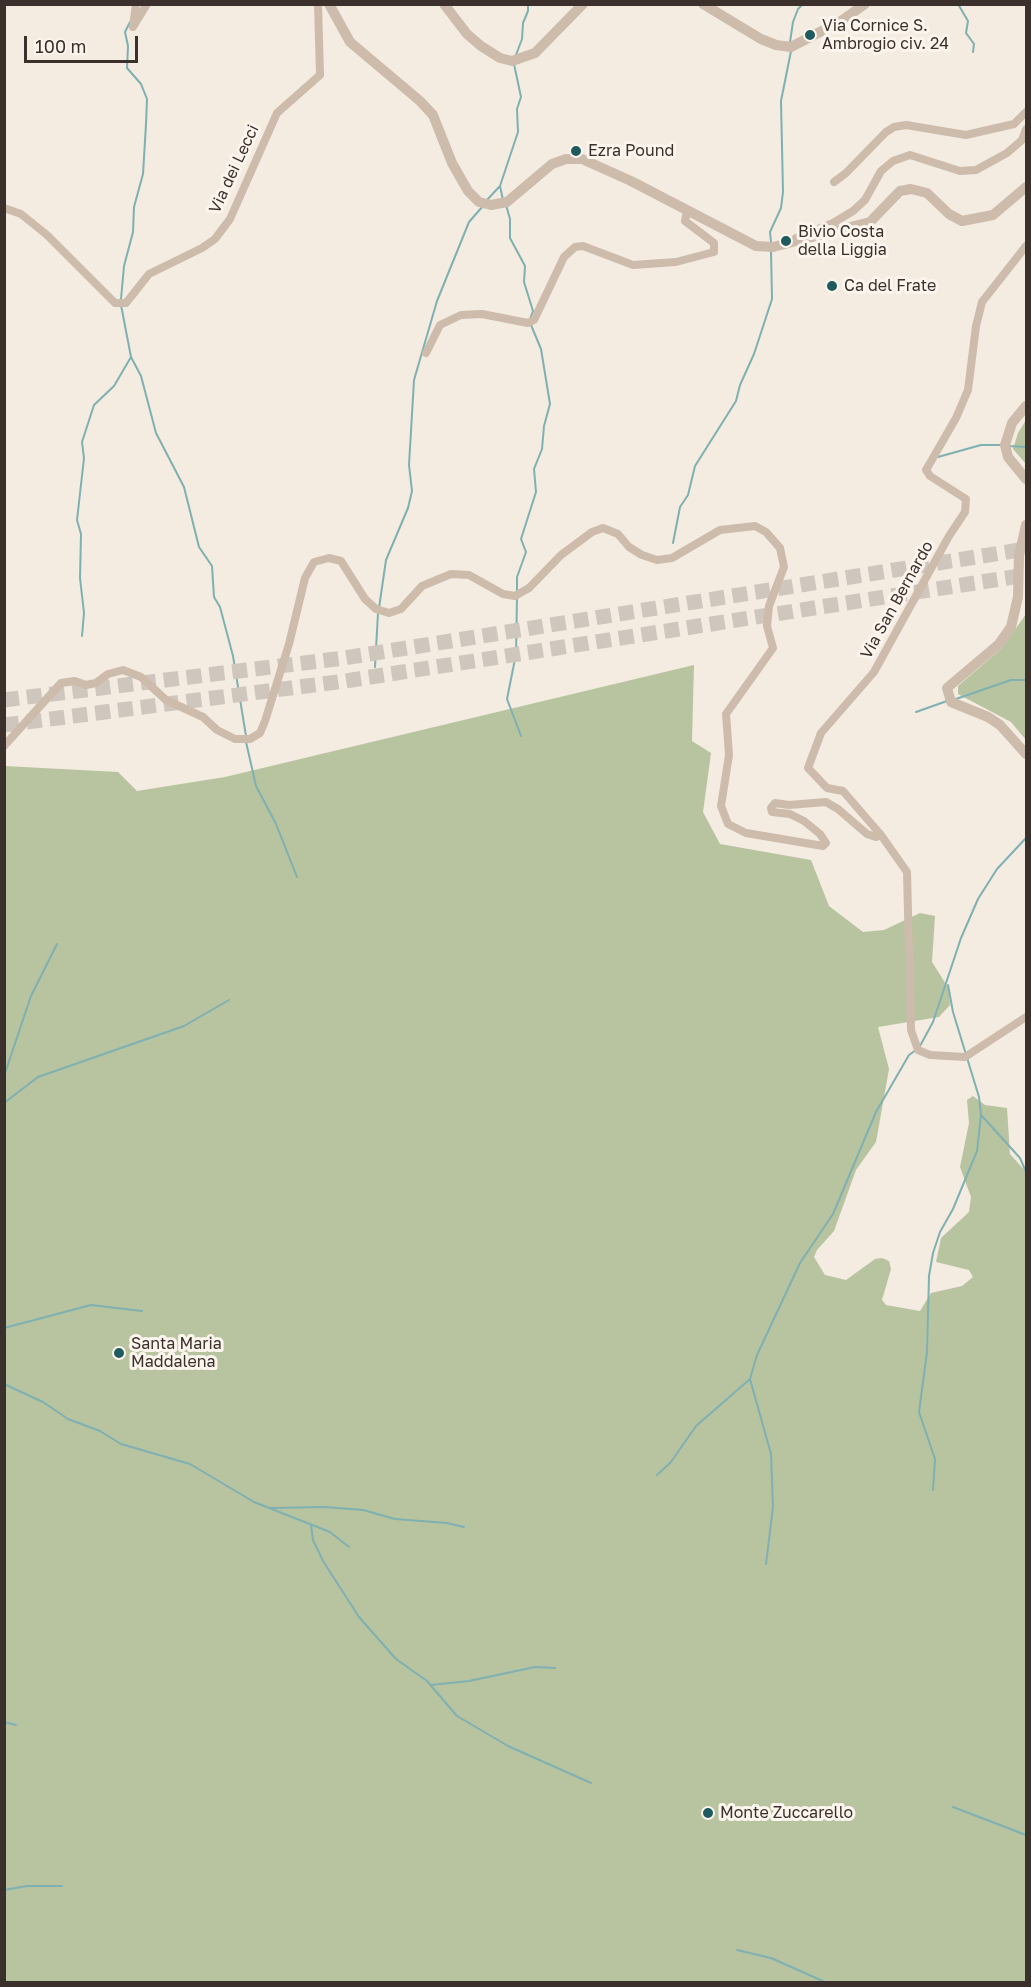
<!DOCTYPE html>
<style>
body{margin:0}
#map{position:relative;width:1031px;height:1987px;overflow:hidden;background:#f4ebe1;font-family:"Golos Text",sans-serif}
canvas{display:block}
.frame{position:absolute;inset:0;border:6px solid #3b302b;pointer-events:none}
.scale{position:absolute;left:24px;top:36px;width:114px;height:27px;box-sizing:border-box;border:3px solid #3b302b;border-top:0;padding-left:8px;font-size:18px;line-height:21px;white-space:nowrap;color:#3b302b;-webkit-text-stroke:4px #fbf5ee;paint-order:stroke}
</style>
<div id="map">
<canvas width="1031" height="1987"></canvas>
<div class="frame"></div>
<div class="scale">100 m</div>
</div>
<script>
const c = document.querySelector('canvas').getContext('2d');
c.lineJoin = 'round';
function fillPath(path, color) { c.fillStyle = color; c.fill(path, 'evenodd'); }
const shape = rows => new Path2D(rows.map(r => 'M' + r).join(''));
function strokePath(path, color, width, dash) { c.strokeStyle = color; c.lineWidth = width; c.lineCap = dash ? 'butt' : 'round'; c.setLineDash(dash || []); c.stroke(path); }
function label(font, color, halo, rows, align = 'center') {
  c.font = font + ' "Golos Text",sans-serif'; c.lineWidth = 6; c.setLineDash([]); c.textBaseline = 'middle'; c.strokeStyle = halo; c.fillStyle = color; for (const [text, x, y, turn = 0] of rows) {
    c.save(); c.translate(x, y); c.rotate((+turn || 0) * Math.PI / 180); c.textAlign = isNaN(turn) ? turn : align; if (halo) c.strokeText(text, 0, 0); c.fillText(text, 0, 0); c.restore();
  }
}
const green = shape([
 [1026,420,1026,464,1013,449,1018,433],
 [1026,614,1026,740,1011,722,958,694,958,686,1002,648],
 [694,665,692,741,711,753,703,812,720,844,811,860,829,906,863,932,884,930,920,913,935,916,932,962,949,989,950,1005,939,1017,878,1027,889,1069,876,1142,856,1170,834,1231,817,1250,814,1257,825,1275,846,1280,875,1259,882,1258,889,1261,891,1269,882,1300,886,1305,920,1311,931,1293,962,1286,973,1277,969,1270,936,1262,941,1238,969,1212,971,1197,960,1167,969,1123,967,1100,973,1096,985,1105,1007,1108,1010,1154,1026,1172,1026,1982,5,1982,5,766,118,772,137,791,225,777]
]);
const stream = shape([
 [958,4,968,21,966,33,974,44,973,52],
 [790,42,793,22,798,9,803,4],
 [516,55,522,39,523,23,528,11,528,4],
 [500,186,503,200],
 [486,201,500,186,518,132,517,109,521,97,514,64],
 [506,205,510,219,510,238,525,266,524,282,533,311,530,319],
 [771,242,770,232,781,208,783,192,781,101,791,51],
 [121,299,124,266,133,232,134,207,143,174,146,124,147,99,141,84,127,68,128,46,125,32,130,22],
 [121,305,131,357,141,376,156,433,184,487,199,547,212,566,214,597,220,607,233,656,246,736],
 [1008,446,1026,447],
 [938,457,981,445,1003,445],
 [673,543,680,507,688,495,695,466,736,401,740,385,754,354,772,299,771,251],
 [517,591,517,577,526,552,521,539,536,492,534,469,542,449,544,426,550,404,541,349,531,325],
 [517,597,516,654,507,699,521,736],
 [379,608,386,560,408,508,412,491,409,465,414,380,437,301,469,222,483,206],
 [82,636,84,613,80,578,81,534,77,520,84,458,82,442,94,405,114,386,131,357],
 [375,667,378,613],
 [956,699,1011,680,1026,680],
 [916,712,947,701],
 [246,742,256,786,276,824,297,877],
 [920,1046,933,1022,961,938,978,899,997,869,1026,838],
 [4,1076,31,996,57,944],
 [4,1103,38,1077,184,1026,229,1000],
 [982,1116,1020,1158,1026,1172],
 [4,1328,91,1305,142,1311],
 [4,1384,43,1402,68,1419,100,1431,121,1444,190,1464,254,1502,330,1532,349,1547],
 [657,1475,671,1462,696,1426,750,1379],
 [933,1490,935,1459,919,1412,927,1352,929,1276,933,1253,940,1232,953,1209,977,1151,981,1115,979,1097,953,1012,948,985],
 [269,1508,325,1507,363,1510,395,1519,447,1523,464,1527],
 [311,1525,313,1540,323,1561,359,1617,396,1659,427,1681,457,1716,508,1746,591,1783],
 [766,1564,773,1507,771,1454,750,1379,757,1355,800,1263,833,1214,876,1112,909,1055,916,1050],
 [431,1685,469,1681,535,1667,555,1668],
 [4,1722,16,1725],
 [953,1807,1026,1835],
 [4,1890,27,1886,62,1886],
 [737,1950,771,1958,825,1982]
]);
const motorwayTunnel = shape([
 [4,700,344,658,1026,549],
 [4,725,345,681,1026,575]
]);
const minor = shape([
 [136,4,133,27,147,4],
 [834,182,846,173,886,132,894,127,906,125,966,135,1014,124,1026,112],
 [4,208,21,214,47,235,115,303,126,303,149,274,202,248,215,239,230,219,277,113,320,75,318,4],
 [796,238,833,223,853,211,865,200,881,171,893,161,910,155,960,171,976,170,1007,153,1022,140,1026,129],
 [1026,246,982,302,976,326,968,390,956,418,926,470,930,476,966,499,965,512,949,536,874,672,821,733,808,768,827,788,843,791,881,835,907,872,911,1030,918,1050,930,1055,965,1057,1026,1017],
 [426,353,440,325,461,315,482,314,528,323,534,320,564,257,575,247,583,246,633,265,676,262,714,252,714,243,685,221,687,211],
 [4,746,61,683,75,681,86,685,96,683,108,674,123,670,141,677,166,700,203,717,217,730,235,739,250,739,260,733,265,721,289,644,305,578,314,562,329,558,341,561,365,599,376,609,389,613,401,609,422,586,451,574,469,575,503,594,515,596,529,588,561,555,592,532,603,528,618,534,629,547,642,555,657,560,672,558,720,530,755,526,766,532,780,548,784,567,769,606,767,626,773,648,726,714,729,755,721,806,728,824,746,833,823,846,826,843,820,834,804,821,790,814,772,812,771,808,775,803,789,805,826,802,838,809,867,834,876,837,881,835]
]);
const tertiary = shape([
 [329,4,350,42,420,101,433,115,452,163,468,191,479,202,491,205,507,202,552,164,566,159,582,159,631,181,756,246,773,247,870,222,900,191,911,189,927,193,949,214,962,221,993,215,1026,187],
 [444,4,467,34,481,46,500,58,512,61,535,53,583,4],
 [703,4,761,39,776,45,791,47,841,21,865,4],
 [1026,406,1012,423,1005,445,1008,457,1026,479],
 [1026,525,1019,556,1018,597,1011,627,999,644,947,688,951,702,988,717,1000,725,1026,754]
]);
const markers = [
 [810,35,6,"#1f5a5e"],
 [576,151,6,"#1f5a5e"],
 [786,241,6,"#1f5a5e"],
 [832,286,6,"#1f5a5e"],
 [119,1353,6,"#1f5a5e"],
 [708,1813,6,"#1f5a5e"]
];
const poiNames = [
 ["Via Cornice S.",822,26],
 ["Ambrogio civ. 24",822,44],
 ["Ezra Pound",588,151],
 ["Bivio Costa",798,232],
 ["della Liggia",798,250],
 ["Ca del Frate",844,286],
 ["Santa Maria",131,1344],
 ["Maddalena",131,1362],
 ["Monte Zuccarello",720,1813]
];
const streetNames = [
 ["Via dei Lecci",234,169,-65],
 ["Via San Bernardo",897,600,-61]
];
fillPath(green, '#b8c4a0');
strokePath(stream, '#7fb0b2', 2);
strokePath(motorwayTunnel, '#cfc6bd', 15, [15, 8]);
strokePath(minor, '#cdbbac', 8);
strokePath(tertiary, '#cdbbac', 10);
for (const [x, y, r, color] of markers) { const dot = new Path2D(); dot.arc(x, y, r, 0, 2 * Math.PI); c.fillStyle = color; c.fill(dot); strokePath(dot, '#fbf5ee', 2); }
label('16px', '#3b302b', '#fbf5ee', poiNames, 'left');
label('16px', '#3b302b', '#fbf5ee', streetNames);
</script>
